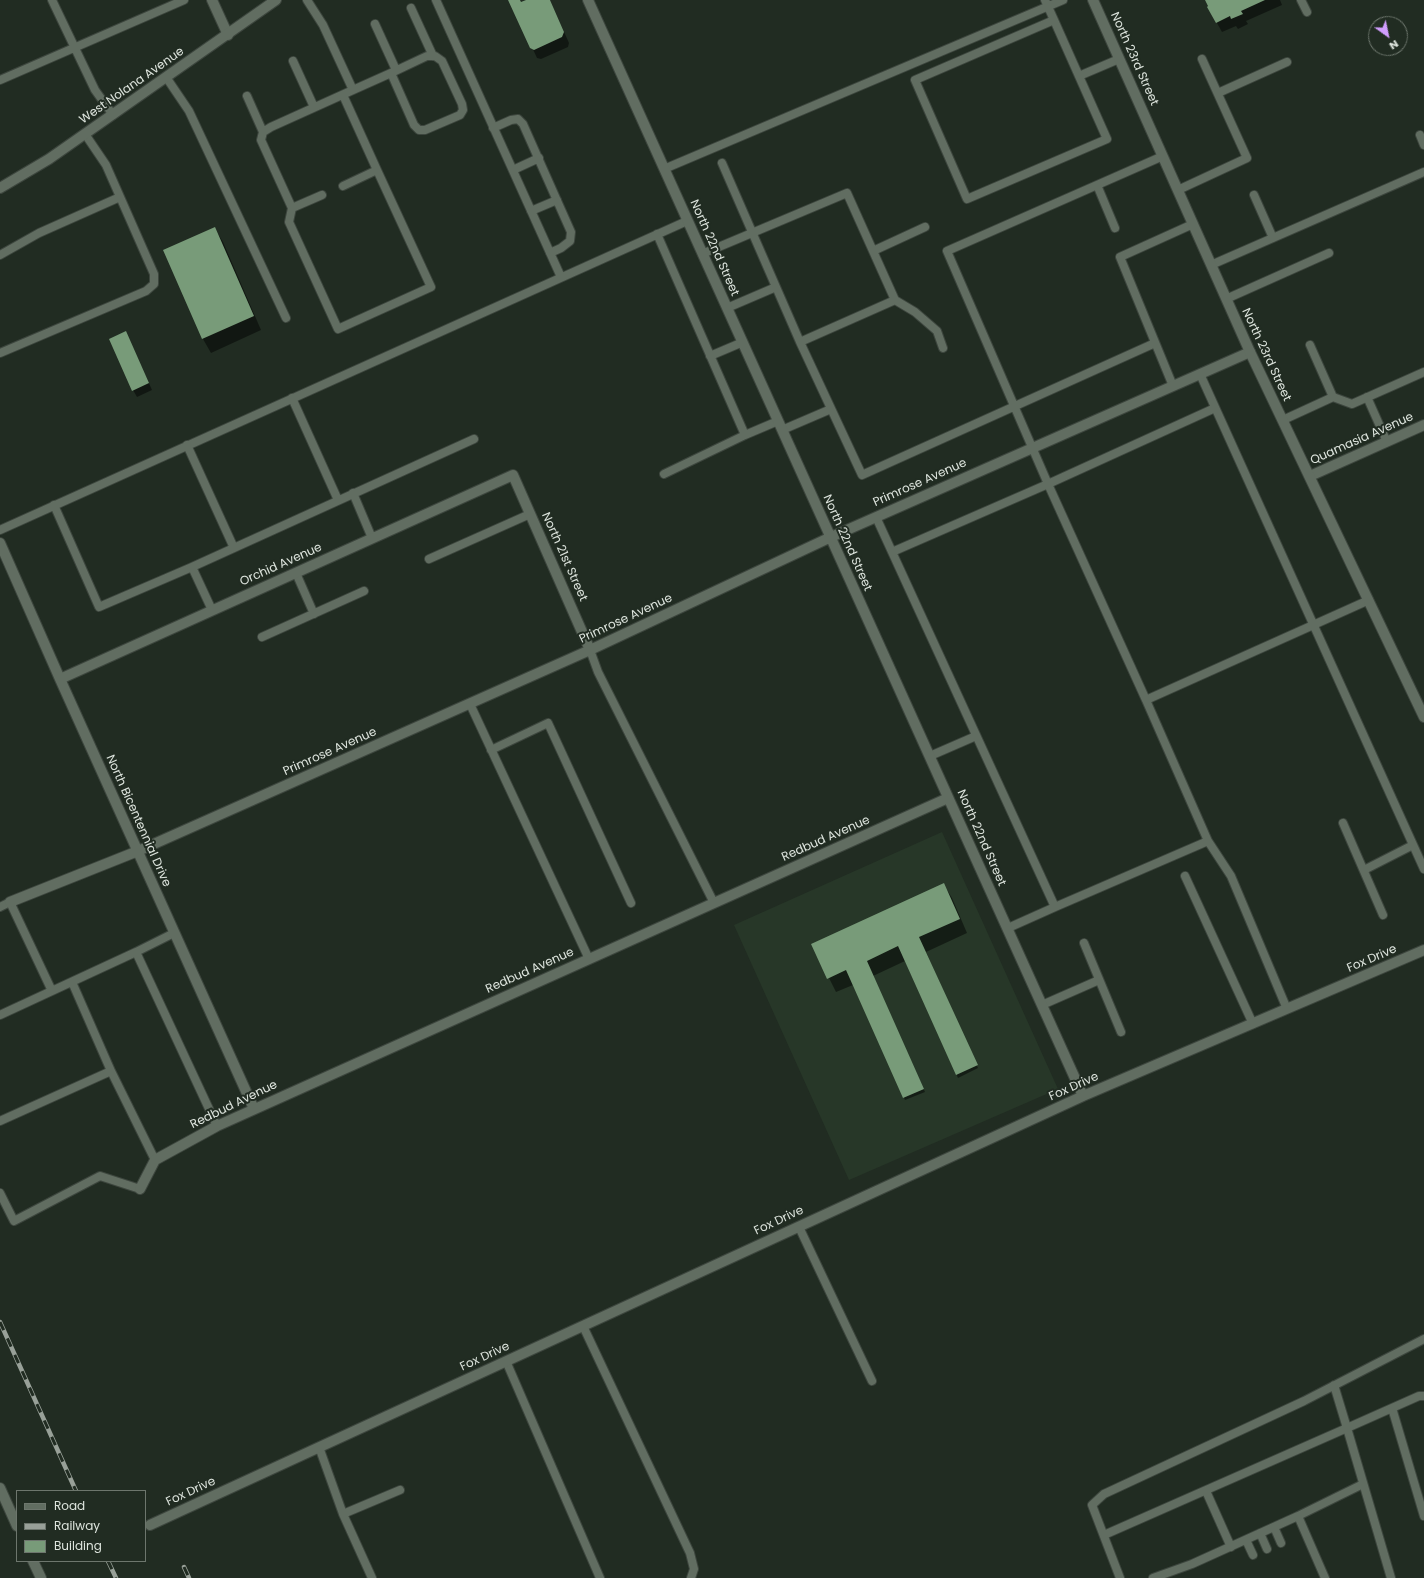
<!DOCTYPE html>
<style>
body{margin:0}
#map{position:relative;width:1424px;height:1578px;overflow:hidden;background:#212c22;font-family:Poppins,sans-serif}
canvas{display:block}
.legend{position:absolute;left:16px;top:1490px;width:130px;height:72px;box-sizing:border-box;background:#212c22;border:1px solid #6d766d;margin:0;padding:5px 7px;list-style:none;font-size:12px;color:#dee5de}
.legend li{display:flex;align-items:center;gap:8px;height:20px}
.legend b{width:20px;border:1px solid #6d766d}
.north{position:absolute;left:1368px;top:16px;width:40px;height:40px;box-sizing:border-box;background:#212c22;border:1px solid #6d766d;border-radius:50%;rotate:147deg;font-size:11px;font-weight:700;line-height:16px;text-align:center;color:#dee5de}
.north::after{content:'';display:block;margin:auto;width:14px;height:18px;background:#d19dfe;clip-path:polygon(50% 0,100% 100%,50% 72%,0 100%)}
</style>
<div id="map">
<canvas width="1424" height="1578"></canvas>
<ul class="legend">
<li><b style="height:5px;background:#616d61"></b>Road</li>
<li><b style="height:5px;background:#98a098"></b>Railway</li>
<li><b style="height:11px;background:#789b79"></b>Building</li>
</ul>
<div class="north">N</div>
</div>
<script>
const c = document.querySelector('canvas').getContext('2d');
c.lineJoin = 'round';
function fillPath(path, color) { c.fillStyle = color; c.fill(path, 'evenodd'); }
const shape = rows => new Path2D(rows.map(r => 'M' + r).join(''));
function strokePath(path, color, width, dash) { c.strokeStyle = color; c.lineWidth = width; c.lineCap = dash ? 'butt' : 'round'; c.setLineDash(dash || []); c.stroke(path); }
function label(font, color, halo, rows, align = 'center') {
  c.font = font + ' Poppins,sans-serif'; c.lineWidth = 4; c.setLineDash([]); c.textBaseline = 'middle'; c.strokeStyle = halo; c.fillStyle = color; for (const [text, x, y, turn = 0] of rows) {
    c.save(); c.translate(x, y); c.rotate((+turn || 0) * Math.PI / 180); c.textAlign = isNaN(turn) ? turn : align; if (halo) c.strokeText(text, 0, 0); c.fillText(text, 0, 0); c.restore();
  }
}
const built = shape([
 [942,832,1058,1089,849,1180,734,925]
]);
const shadow = shape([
 [510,0,520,0,521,3,528,0,550,0,569,43,568,47,541,59,537,58],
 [1207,0,1280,0,1282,5,1246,21,1248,24,1238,29,1236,26,1222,32,1208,7,1209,6],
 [215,229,223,242,261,330,211,353,203,339,164,251],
 [129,339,152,390,137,397,133,390],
 [944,885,952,898,967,933,926,952,978,1068,958,1078,905,961,873,976,925,1092,905,1100,853,985,836,992,812,944]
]);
const building = shape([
 [508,0,520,0,521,2,526,0,550,0,564,32,562,37,534,50,530,48],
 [1205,0,1265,0,1241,11,1243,14,1231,19,1230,16,1216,23,1207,7,1208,6],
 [215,227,254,316,202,339,163,250],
 [126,331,149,383,132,391,109,339],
 [944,883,960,919,919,937,978,1065,956,1075,898,946,867,961,924,1089,903,1098,846,970,827,979,811,944]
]);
const lane = shape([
 [52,0,95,90,113,115],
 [307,0,323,25,353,90,271,127,263,132,261,140,292,208,322,195],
 [436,0,561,277],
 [1045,0,1054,20,1107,139,967,199,915,80,1054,20],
 [1301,0,1307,12],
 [411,8,433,56],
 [375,24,396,70],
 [293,61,314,107],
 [1079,76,1119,59],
 [166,77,189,111,286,318],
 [0,80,184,0],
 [353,90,391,73,427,56,435,56,442,61,462,104,463,110,460,115,425,130,419,130,414,125,391,73],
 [1218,93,1287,62],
 [343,95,377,170,343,186],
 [247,96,263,132],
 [493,128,511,120,518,119,523,124,571,232,570,241,561,248,550,253],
 [1420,135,1424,145],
 [722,163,800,342,862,475,1155,343],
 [664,169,1063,0],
 [513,170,539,158],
 [1097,185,1115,228],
 [1178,190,1247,158,1202,59],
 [1254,195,1273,238],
 [292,208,289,222,338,329,431,287,377,170],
 [531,211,557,200],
 [657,234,745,435,778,421],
 [873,251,925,227],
 [702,254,847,193,895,300,800,342],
 [0,255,39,233,120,197],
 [1211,265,1424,172],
 [1226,299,1329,253],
 [895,300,915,312,937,331,943,348],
 [727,308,776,287],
 [1310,345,1333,397,1352,404,1424,372],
 [0,353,146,291,154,284,154,274,106,165,85,134],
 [710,356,743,342],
 [1200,374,1424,869],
 [1173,386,1120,257,1193,224],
 [1367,397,1387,442],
 [292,398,338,500],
 [1215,408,1048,484,1146,700,1369,600],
 [1283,420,1333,397],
 [782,430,831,409],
 [187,445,234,548],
 [664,474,745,435],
 [353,493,372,538],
 [54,505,99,607,192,567],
 [876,517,1055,907,1008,928],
 [0,530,687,221],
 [892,552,1048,484,947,251,1163,156],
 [429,559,530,514],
 [296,573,314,614],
 [212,610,192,567,474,439],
 [262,637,364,591],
 [590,650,598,672,714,903],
 [470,704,589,959],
 [491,750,548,723,631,903],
 [930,756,976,736],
 [1343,823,1383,915],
 [1208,841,1231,876,1287,1009],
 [1364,870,1413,845],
 [1185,876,1253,1024],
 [0,907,10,902,52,991],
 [1055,907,1208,841,1146,700],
 [1084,943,1121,1032],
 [136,952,174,933],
 [72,982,111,1071],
 [1042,1005,1099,980],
 [0,1015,136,952,217,1126],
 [0,1121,111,1071,155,1160],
 [0,1193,14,1221,100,1176,140,1189],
 [799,1227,872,1381],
 [583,1326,690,1553,694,1569,691,1578],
 [506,1361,600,1578],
 [1392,1408,1424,1516],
 [319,1447,343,1514,372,1578],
 [1206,1491,1231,1547],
 [343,1514,400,1490],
 [1298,1516,1363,1484],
 [1274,1527,1281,1543],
 [1260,1533,1267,1549],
 [1104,1535,1347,1428,1334,1385],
 [1246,1540,1253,1555],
 [1120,1578,1092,1505,1104,1494,1304,1401,1424,1339],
 [1153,1578,1192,1564,1298,1516,1325,1578],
 [1391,1578,1347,1428,1419,1396,1424,1396]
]);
const street = shape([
 [212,0,228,35],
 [588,0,1083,1096],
 [1310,476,1424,425],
 [0,543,60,679,254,1109],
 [60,679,513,475,590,650],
 [10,902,138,851,590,650,831,537,1250,352],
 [140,1189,155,1160,217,1126,948,798],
 [150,1525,1083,1096,1424,950]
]);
const secondary = shape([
 [1093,0,1250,352,1424,717],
 [0,188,49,159,276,0],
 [0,1488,17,1526],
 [33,1561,41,1578]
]);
const rail = shape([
 [0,1322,76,1491],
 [108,1561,116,1578],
 [184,1567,189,1578]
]);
const streetNames = [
 ["North 23rd Street",1134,59,66],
 ["West Nolana Avenue",132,86,-35],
 ["North 22nd Street",714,248,66],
 ["North 23rd Street",1266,355,65],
 ["Quamasia Avenue",1362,439,-24],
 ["Primrose Avenue",920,483,-24],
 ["North 22nd Street",847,543,66],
 ["North 21st Street",564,557,66],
 ["Orchid Avenue",281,565,-24],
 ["Primrose Avenue",626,619,-25],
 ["Primrose Avenue",330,752,-24],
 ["North Bicentennial Drive",138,821,66],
 ["North 22nd Street",981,838,66],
 ["Redbud Avenue",826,839,-24],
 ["Fox Drive",1372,959,-23],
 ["Redbud Avenue",530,971,-24],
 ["Fox Drive",1074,1087,-24],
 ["Redbud Avenue",234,1105,-26],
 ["Fox Drive",779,1221,-25],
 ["Fox Drive",485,1357,-25],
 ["Fox Drive",191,1492,-25]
];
fillPath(built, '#273728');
fillPath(shadow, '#0007');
fillPath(building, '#789b79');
strokePath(lane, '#3d463e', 10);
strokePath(street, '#3d463e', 12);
strokePath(secondary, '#3d463e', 12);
strokePath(lane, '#616d61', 8);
strokePath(street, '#616d61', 10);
strokePath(secondary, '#616d61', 10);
strokePath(rail, '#98a098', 4.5);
strokePath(rail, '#212c22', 3, [9]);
label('12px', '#dee5de', '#212c22', streetNames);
</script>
